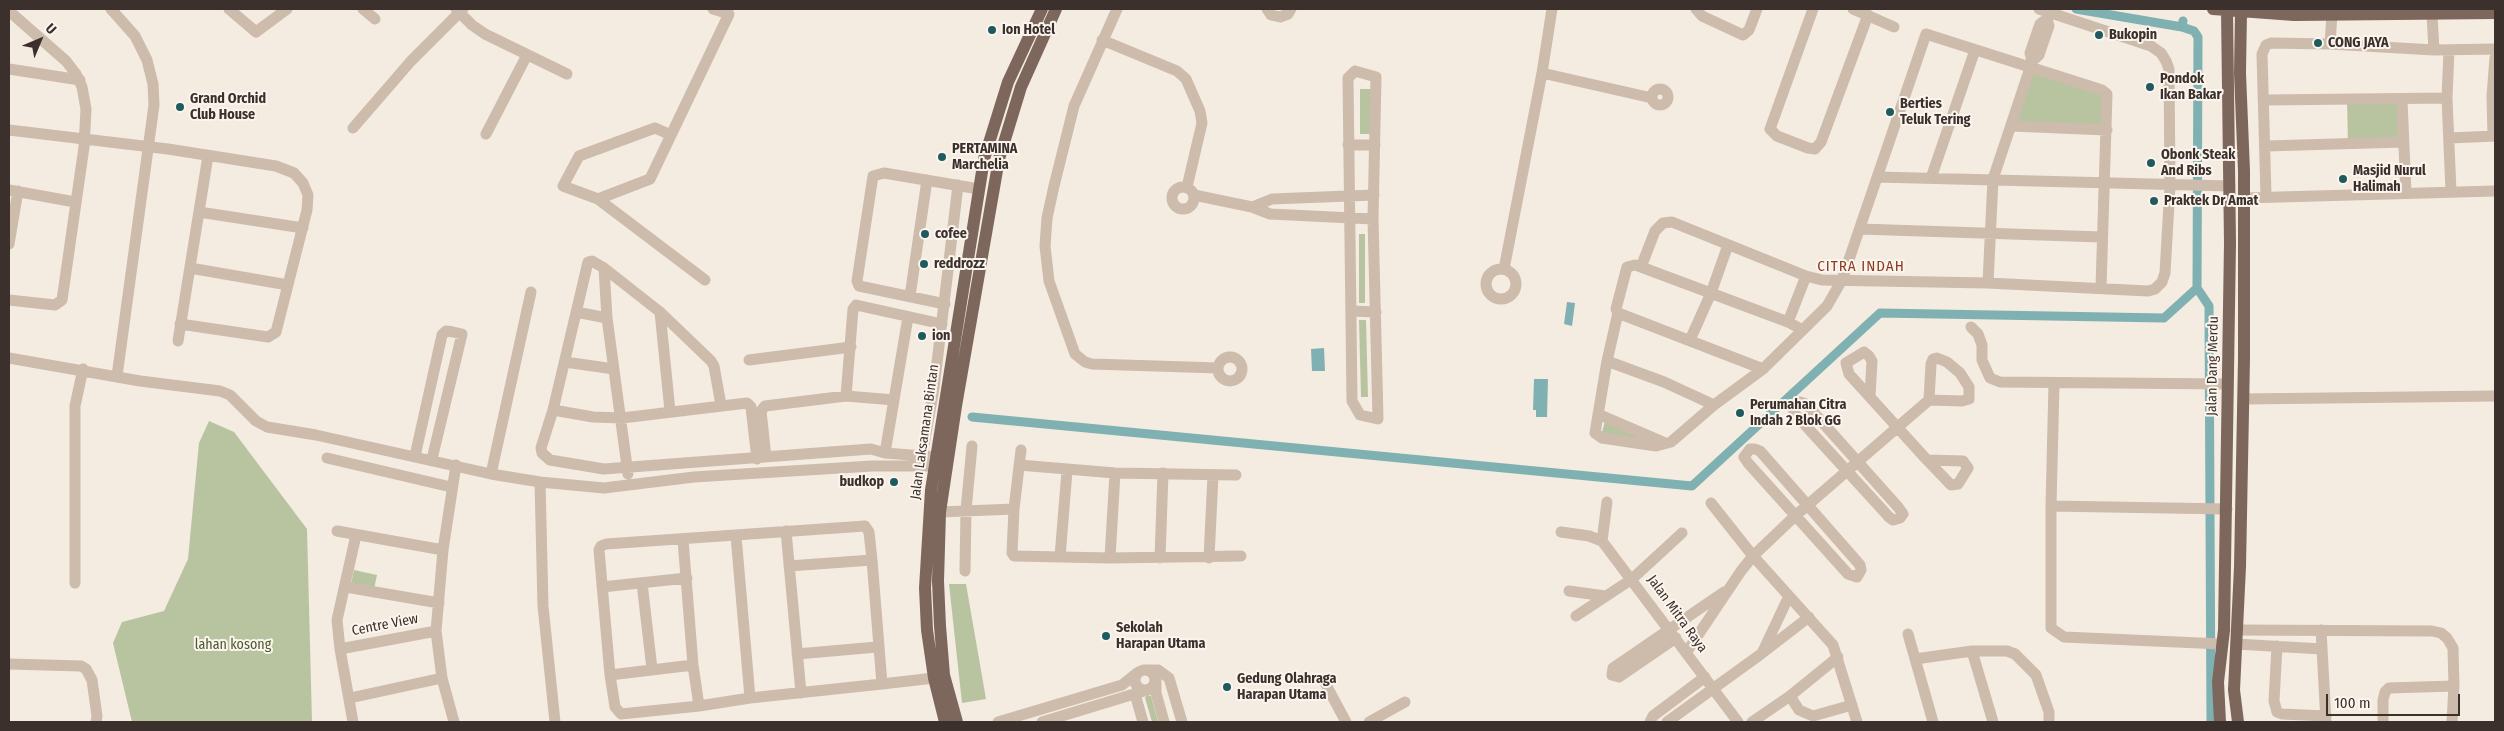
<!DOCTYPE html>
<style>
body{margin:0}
#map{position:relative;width:2504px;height:731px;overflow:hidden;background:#f4ebe1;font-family:"Fira Sans Condensed",sans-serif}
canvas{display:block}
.frame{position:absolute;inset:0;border:10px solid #3b302b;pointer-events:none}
.north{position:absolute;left:15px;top:15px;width:50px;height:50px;-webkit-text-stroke:4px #fbf5ee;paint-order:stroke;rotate:45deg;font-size:14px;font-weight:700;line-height:20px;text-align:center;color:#3b302b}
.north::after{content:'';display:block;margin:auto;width:18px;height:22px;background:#3b302b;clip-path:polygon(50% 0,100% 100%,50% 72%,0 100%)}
.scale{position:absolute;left:2326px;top:694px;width:134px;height:22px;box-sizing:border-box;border:2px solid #3b302b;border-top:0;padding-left:6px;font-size:15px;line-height:18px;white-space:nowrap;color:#3b302b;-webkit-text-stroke:4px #fbf5ee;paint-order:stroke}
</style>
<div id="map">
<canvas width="2504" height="731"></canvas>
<div class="frame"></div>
<div class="north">U</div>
<div class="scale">100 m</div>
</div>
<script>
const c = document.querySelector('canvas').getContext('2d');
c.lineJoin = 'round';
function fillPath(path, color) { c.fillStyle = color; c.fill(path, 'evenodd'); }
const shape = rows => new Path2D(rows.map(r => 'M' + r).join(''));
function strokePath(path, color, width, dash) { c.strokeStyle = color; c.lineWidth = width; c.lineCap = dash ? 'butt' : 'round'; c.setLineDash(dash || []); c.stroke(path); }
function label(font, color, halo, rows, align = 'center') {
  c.font = font + ' "Fira Sans Condensed",sans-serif'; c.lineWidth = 4; c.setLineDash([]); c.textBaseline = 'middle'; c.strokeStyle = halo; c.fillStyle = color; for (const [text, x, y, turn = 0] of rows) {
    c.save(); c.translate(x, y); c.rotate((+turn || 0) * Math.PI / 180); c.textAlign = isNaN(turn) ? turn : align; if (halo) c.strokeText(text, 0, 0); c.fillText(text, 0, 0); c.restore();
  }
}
const green = shape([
 [2029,66,2101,91,2106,129,2009,123],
 [1360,89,1372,89,1372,134,1360,134],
 [2347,100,2402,100,2403,142,2348,144],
 [1359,234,1365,234,1365,303,1359,303],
 [1359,320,1366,320,1368,397,1361,397],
 [209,421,234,432,307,529,312,722,132,722,113,643,122,622,164,611,188,559,199,443],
 [1605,421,1656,445,1601,436],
 [354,570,377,575,374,589,351,584],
 [949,584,966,584,986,699,962,703],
 [1147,695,1151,696,1158,722,1152,722,1145,698]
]);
const water = shape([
 [1567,302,1575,303,1572,326,1564,324],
 [1324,348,1325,371,1312,371,1311,349],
 [1534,379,1548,379,1547,417,1536,417,1536,410,1533,410]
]);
const canal = shape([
 [2076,9,2182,27,2183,21],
 [2182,27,2194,31,2198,37,2197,288,2209,306,2211,722],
 [972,417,1692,486,1880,313,2164,318,2197,288]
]);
const minor = shape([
 [111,9,135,36,147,60,153,84,154,105,117,376],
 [229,9,256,32,287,9],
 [363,9,375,19],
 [456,9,472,25,485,34,567,74],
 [1117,9,1074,106,1054,186,1047,218,1045,246,1049,281,1075,354,1085,362,1092,364,1218,368],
 [1267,9,1271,15,1280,17,1288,14,1291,9],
 [1696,9,1702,16,1743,35,1749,30,1757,9],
 [1813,9,1770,129,1777,136,1808,148,1815,149,1821,142,1868,15],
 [1853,9,1894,27],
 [9,11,66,61,76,74,82,87,86,109,84,147,62,300,55,305,9,300],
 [2432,15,2434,50],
 [1102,40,1177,71,1186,79,1200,111,1202,123,1187,187],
 [2330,44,2332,14],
 [2449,50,2447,98,2451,192],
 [2032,61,2039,55,2043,43,2049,26,2047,19,2049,14],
 [9,69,80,80],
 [1355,71,1376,77,1373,219,1378,419,1360,415,1352,401,1348,78,1355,71],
 [1542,73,1652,98],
 '1652 97a8 8 0 1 1 16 0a8 8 0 1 1-16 0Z',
 [2265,100,2447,98],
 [2402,100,2406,193],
 [2012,126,2107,130],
 [353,128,411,61,463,9],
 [9,130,168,149,276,166,294,173,303,183,308,195,307,210,276,332,268,337,180,324],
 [486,134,527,55],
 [671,135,655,128,579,156,563,186,598,199,705,280],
 [2493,136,2492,96,2495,58],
 [2449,138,2495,136],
 [1348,145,1375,145],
 [2266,146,2403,142],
 [1877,177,2230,186],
 [1931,178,1975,50],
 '1172 198a11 11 0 1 1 22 0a11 11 0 1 1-22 0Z',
 [9,190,75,202],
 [1194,195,1252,207,1270,214,1373,219],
 [2266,196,2262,54,2266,45,2271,43,2330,44,2434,50,2495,49],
 [2244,198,2495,191],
 [598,199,650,179,729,14,713,9],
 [1252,207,1272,199,1374,195],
 [199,212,303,228],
 [1860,229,2102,237],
 [9,244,18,191],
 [1641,267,1655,231,1663,223,1672,222,1806,276,1822,280,1988,283,2148,291,2155,289,2162,282,2165,273,2170,186,2169,69,2166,61,2161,53,2151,46,2039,9],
 [190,268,288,285],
 [604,268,607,318,628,474],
 [1504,269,1542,73,1552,9],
 '1486 284a15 15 0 1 1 30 0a15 15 0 1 1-30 0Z',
 [1988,283,1993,179,2030,68,2032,61,2030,53,2040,24,2047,19],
 [910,296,927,180],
 [945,304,859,286,857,281,873,176,884,173,979,189],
 [1351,311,1376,312],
 [576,312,607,318],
 [660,312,670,411],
 [1618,313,1763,369],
 [1788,322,1806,276],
 [1971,327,1978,334,1982,345,1982,360,1990,378,2000,382,2228,384],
 [1801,329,1788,322,1641,267,1635,265,1627,267,1616,309,1618,313,1607,361,1595,433,1602,438,1656,446,1671,442,1714,405,1763,369,1827,306,1842,280,1926,34,2102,90,2107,94,2101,288],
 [1690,340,1711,293,1728,245],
 [178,341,208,156],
 '1218 369a12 12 0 1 1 24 0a12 12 0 1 1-24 0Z',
 [9,358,140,381,220,391,230,395,256,421,267,427,316,435,491,474,540,482,604,488,694,477,872,466,934,466],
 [749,360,851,347],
 [1607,361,1664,382,1714,405],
 [565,362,614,369],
 [2054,384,2051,506,2051,628,2064,637,2222,644],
 [846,396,853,309,856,305,942,324],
 [1870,396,1872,361,1869,356,1864,352,1846,363,1849,374,1927,460,1951,485,1958,484,1968,468,1963,461,1927,460],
 [2243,399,2495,396],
 [1800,402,1806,404,1898,507,1903,514,1900,518,1893,520,1889,517,1795,414,1793,409,1795,403,1800,402],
 [721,405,714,366,711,361,660,312,604,268,592,261,588,262,553,410,541,448,542,453,550,460,604,469,871,449,885,453,936,457],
 [553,410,593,417,622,418,747,403,751,407,757,459],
 [1598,414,1663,442],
 [1750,449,1755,449,1760,451,1860,565,1861,570,1857,577,1848,574,1748,463,1744,457,1750,449],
 [1021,450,1014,509,1012,553,1014,556,1110,558,1241,556],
 [885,453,908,317],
 [415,456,442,335,446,331,453,332,462,334,432,459],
 [922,456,934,388,958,185],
 [766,457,761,411,765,406,846,396,894,400],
 [327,458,451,487],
 [1019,465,1115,473,1236,475],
 [491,474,531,292],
 [540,482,543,606,555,722],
 [1711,503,1753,556,1833,645,1857,722],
 [2051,506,2227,509],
 [940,512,1014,509],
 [337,531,443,550],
 [786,531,801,693],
 [1561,532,1589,536,1602,541,1738,722],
 [736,536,750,698],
 [683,540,693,665,699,706],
 [1602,541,1607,502],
 [1060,557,1067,471],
 [1110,558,1115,473],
 [1160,558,1163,473],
 [1209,558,1213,475],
 [789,566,872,560],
 [965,571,966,510,972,446],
 [75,583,75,406,83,369],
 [642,583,652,669],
 [346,587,439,603],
 [602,587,687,578],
 [1569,591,1605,596],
 [1576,616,1632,579,1682,533],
 [2236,630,2432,631,2441,633,2447,638,2453,648,2454,686,2452,722],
 [2321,630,2326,722],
 [1908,634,1933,722],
 [1676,638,1619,677,1612,675,1613,668,1724,592],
 [2236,644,2322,649],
 [2277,646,2274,701,2277,712,2282,714,2326,716],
 [340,649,436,631],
 [1763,651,1789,596],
 [1972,651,1993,722],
 [1686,653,1741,571,1753,556,1795,516,1929,400,1962,401,1969,399,1969,387,1960,373,1947,362,1937,358,1933,359,1931,364,1929,400],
 [797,654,877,647],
 [1915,659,1972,651,2007,651,2015,654,2036,675,2049,712,2049,722],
 [9,664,81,666,86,669,92,680,97,716,96,722],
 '1135 680a10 10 0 1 1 20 0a10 10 0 1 1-20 0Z',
 [1147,670,1158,670,1169,678,1182,722],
 [610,675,693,665],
 [1156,681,1156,693,1164,722],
 [1324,681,1346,722],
 [882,684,872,560,869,532,865,526,606,544,601,546,599,550,610,675,615,707,621,714,699,706,750,698,882,684,934,678],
 [1135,694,1143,722],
 [1790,696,1799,710,1813,716,1852,705],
 [350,698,442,678],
 [353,722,340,649,337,620,356,535],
 [454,722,442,678,436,631,443,550,456,465],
 [998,722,1122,685,1137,673],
 [1042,722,1144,691],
 [1369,722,1405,702],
 [1650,722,1653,716,1705,677],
 [1667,722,1761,654,1809,617],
 [1752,722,1790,696,1838,657],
 [2383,722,2383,700,2385,692,2389,688,2454,686]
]);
const major = shape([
 [2213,9,2294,15,2495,13],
 [945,722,934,678,927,630,925,588,931,490,984,159,1008,82,1042,9],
 [957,722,944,675,940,626,938,581,940,512,956,406,999,159,1021,87,1056,9],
 [2220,722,2218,682,2224,630,2230,243,2227,11],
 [2238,722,2234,690,2240,567,2244,359,2244,171,2240,73,2241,12]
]);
const markers = [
 [992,30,5,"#1f5a5e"],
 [2099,35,5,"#1f5a5e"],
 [2318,43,5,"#1f5a5e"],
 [2150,87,5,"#1f5a5e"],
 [180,107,5,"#1f5a5e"],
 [1890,112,5,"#1f5a5e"],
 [942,157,5,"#1f5a5e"],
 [2151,163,5,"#1f5a5e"],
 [2343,179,5,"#1f5a5e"],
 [2154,201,5,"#1f5a5e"],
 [925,234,5,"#1f5a5e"],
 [924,264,5,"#1f5a5e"],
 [922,336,5,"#1f5a5e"],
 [1740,413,5,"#1f5a5e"],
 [894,482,5,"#1f5a5e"],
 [1106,636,5,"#1f5a5e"],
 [1227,687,5,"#1f5a5e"]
];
const poiNames = [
 ["Ion Hotel",1002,30],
 ["Bukopin",2109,35],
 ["CONG JAYA",2328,43],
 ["Pondok",2160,79],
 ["Ikan Bakar",2160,95],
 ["Grand Orchid",190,99],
 ["Club House",190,115],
 ["Berties",1900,104],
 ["Teluk Tering",1900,120],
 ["PERTAMINA",952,149],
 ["Marchelia",952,165],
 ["Obonk Steak",2161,155],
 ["And Ribs",2161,171],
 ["Masjid Nurul",2353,171],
 ["Halimah",2353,187],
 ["Praktek Dr Amat",2164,201],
 ["cofee",935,234],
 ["reddrozz",934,264],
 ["ion",932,336],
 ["Perumahan Citra",1750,405],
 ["Indah 2 Blok GG",1750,421],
 ["budkop",884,482,"right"],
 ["Sekolah",1116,628],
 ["Harapan Utama",1116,644],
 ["Gedung Olahraga",1237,679],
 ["Harapan Utama",1237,695]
];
const streetNames = [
 ["Jalan Dang Merdu",2213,366,-89],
 ["Jalan Laksamana Bintan",925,432,-82],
 ["Jalan Mitra Raya",1677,614,54],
 ["Centre View",385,625,-11]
];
const parkNames = [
 ["lahan kosong",233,645]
];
const neighbourhoodNames = [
 ["CITRA INDAH",1861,267]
];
fillPath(green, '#b8c4a0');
fillPath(water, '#7fb0b2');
strokePath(canal, '#7fb0b2', 9);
strokePath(minor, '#cdbbac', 11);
strokePath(major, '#7d675c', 12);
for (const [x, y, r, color] of markers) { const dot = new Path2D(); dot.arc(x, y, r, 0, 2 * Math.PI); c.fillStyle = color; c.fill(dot); strokePath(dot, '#fbf5ee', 2); }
label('bold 14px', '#3b302b', '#fbf5ee', poiNames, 'left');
label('14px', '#3b302b', '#fbf5ee', streetNames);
label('14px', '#4a5a2e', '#fbf5ee', parkNames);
c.letterSpacing = '1px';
label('15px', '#8c3b22', '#fbf5ee', neighbourhoodNames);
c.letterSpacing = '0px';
</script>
